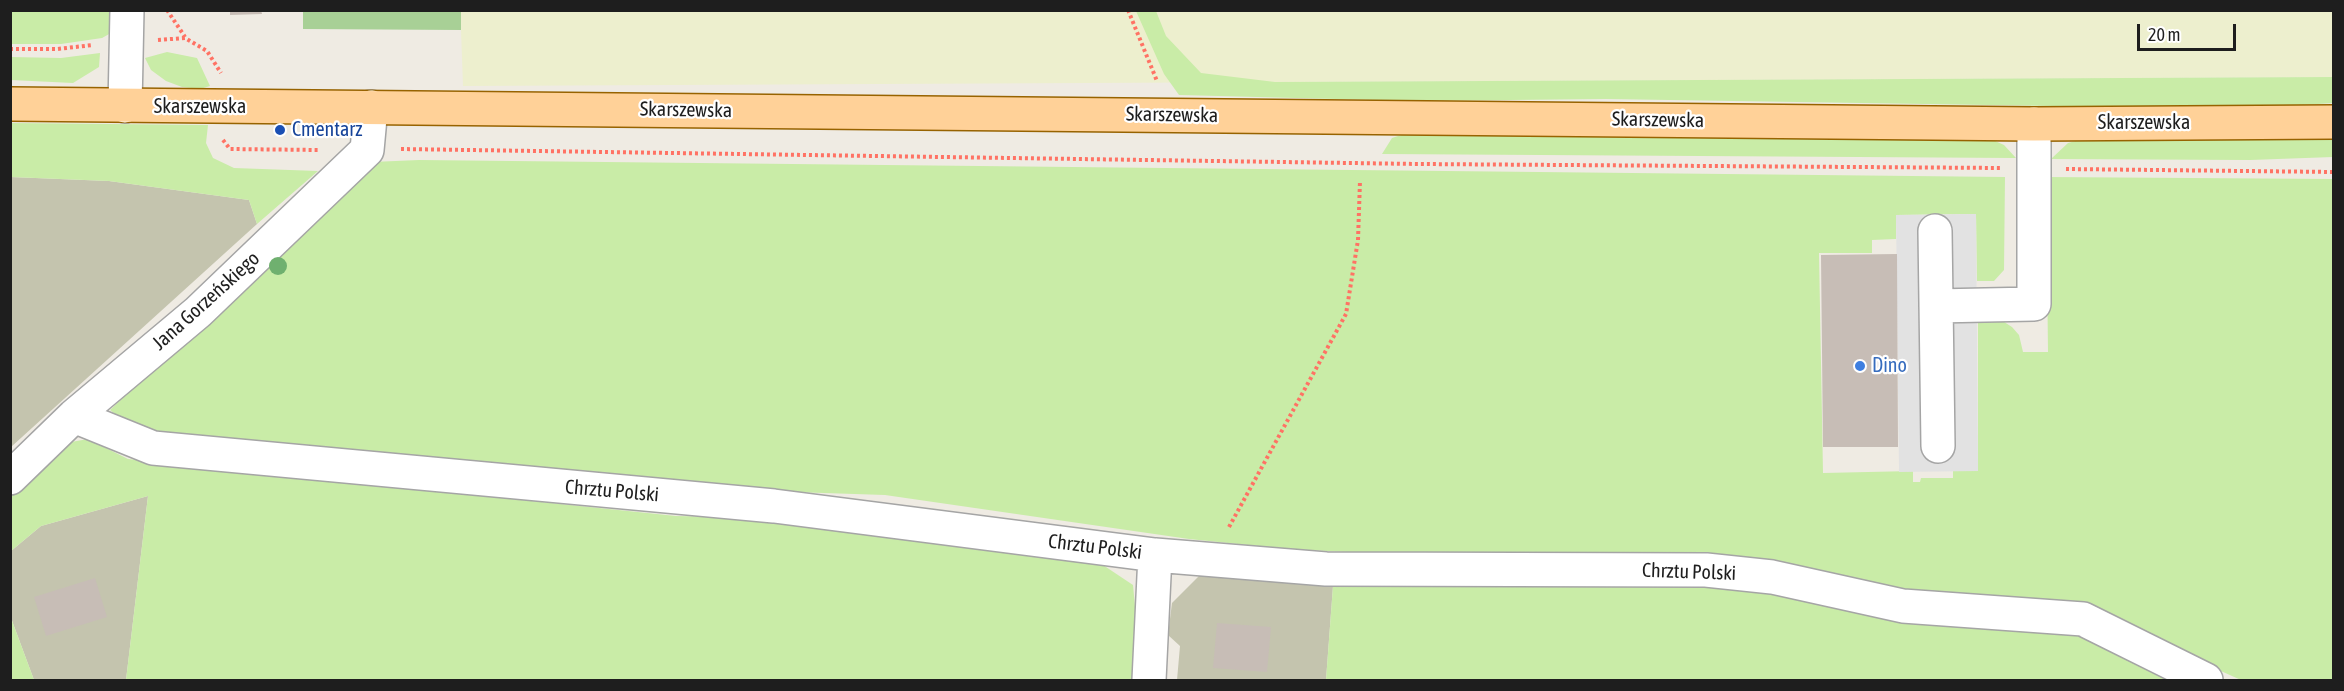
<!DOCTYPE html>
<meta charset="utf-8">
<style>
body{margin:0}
#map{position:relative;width:2344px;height:691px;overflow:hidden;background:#efebe3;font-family:"Asap Condensed",sans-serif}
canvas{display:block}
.frame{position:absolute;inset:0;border:12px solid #1e1e1e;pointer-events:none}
.scale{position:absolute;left:2137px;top:24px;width:99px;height:27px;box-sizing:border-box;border:3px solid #1e1e1e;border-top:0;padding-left:8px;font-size:18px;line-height:21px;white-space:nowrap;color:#1e1e1e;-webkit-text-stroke:4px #fff;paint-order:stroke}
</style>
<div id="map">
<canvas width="2344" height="691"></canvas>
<div class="frame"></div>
<div class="scale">20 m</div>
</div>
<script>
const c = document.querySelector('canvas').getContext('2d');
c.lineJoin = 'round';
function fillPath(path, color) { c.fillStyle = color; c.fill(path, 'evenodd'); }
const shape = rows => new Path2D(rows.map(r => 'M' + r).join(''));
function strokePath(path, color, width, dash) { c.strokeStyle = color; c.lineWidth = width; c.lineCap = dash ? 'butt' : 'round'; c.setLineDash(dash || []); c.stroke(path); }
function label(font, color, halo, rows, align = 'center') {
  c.font = font + ' "Asap Condensed",sans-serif'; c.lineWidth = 4.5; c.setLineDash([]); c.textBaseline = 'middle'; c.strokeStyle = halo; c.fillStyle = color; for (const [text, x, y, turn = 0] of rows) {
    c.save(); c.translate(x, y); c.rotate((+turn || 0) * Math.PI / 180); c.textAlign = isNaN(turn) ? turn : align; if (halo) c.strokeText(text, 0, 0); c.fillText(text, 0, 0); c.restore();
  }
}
const construction = shape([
 [11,177,109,181,249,200,257,224,11,447],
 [148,496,126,680,34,680,11,618,11,551,41,526],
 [1201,574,1333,586,1326,680,1177,680,1180,646,1168,635,1172,603]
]);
const farmland = shape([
 [2333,10,2334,77,463,86,461,30,461,11]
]);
const grass = shape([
 [11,11,112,11,111,33,102,38,61,44,11,44],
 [1136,11,1156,11,1166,36,1201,73,1275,82,2333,77,2333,103,2243,109,1606,99,1414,101,1179,95,1164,74],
 [167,52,197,58,210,86,200,89,182,87,166,81,151,70,145,58],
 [100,53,99,67,73,83,11,80,11,57,61,58],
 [11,123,208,125,206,143,213,158,234,168,318,171,257,224,249,200,109,181,11,177],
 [1404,134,1993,140,2004,145,2016,158,1382,154,1392,138],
 [2079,140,2333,140,2333,157,2250,160,2051,159,2068,143],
 [419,160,2005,177,2004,270,1994,281,1977,281,1976,214,1896,215,1896,239,1872,240,1872,253,1819,253,1823,473,1913,471,1913,482,1920,482,1921,478,1953,478,1953,471,1978,471,1978,322,2001,320,2012,327,2019,335,2023,352,2048,352,2046,177,2333,179,2333,680,2241,680,2084,610,1429,556,1287,549,1189,539,885,495,793,492,214,444,133,428,110,410,372,162],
 [88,439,128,459,676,516,830,519,1094,559,1133,585,1142,680,126,680,148,496,41,526,11,551,10,498,60,444],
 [1749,583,2080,629,2177,680,1326,680,1333,586],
 [11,618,34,680,11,680]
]);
const forest = shape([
 [303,11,461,11,461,30,303,29]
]);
const parking = shape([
 [1976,214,1978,471,1899,472,1896,215]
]);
const building = shape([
 [230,10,261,10,262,14,230,15],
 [1897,254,1898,447,1823,447,1821,255],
 [95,578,107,617,46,636,34,597],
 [1217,623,1271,627,1267,672,1213,668]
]);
const path = shape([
 [167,10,185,37],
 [1128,10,1157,81],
 [158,40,185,38,207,51,221,73],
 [10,49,57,49,93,45],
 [223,140,230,149,319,150],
 [401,149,1418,164,2002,168],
 [2066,169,2334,172],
 [1229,527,1346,314,1358,240,1360,181]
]);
const minor = shape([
 [125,106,127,10],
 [1935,231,1938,446],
 [1936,306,2034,304,2034,124],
 [74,416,153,448,774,506,1155,555,1326,569,1706,570,1772,577,1903,606,2083,619,2206,680],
 [10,478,74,416,198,312,367,150,371,107],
 [1149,680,1155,555]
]);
const major = shape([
 [10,104,2034,124,2334,122]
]);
const trees = [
 [278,266]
];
const markers = [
 [280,130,6,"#1a4fb4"],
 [1860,366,6,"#3f7fe0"]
];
const streetNames = [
 ["Skarszewska",200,107],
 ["Skarszewska",686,110,1],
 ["Skarszewska",1172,115,1],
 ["Skarszewska",1658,120,1],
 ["Skarszewska",2144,123],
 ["Jana Gorzeńskiego",206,301,-42],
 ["Chrztu Polski",612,491,5],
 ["Chrztu Polski",1095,547,7],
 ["Chrztu Polski",1689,572,2]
];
const transitNames = [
 ["Cmentarz",292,130]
];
const shopNames = [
 ["Dino",1872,366]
];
fillPath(construction, '#c4c4ae');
fillPath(farmland, '#edefce');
fillPath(grass, '#c9eca7');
fillPath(forest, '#a8d096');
fillPath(parking, '#e2e2e2');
fillPath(building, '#c7bdb6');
strokePath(minor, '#a5a5a5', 36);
strokePath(major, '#976300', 36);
strokePath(path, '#ff7264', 4, [3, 3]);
strokePath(minor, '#fff', 33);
strokePath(major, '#ffd198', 33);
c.fillStyle = '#6fb06f';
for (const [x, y] of trees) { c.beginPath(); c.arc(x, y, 9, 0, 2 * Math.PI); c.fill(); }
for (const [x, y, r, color] of markers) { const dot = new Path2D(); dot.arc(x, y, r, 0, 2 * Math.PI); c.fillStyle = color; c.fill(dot); strokePath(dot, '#fff', 2); }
label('20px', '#1e1e1e', '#fff', streetNames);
label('20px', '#164399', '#fff', transitNames, 'left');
label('20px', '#366cbe', '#fff', shopNames, 'left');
</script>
